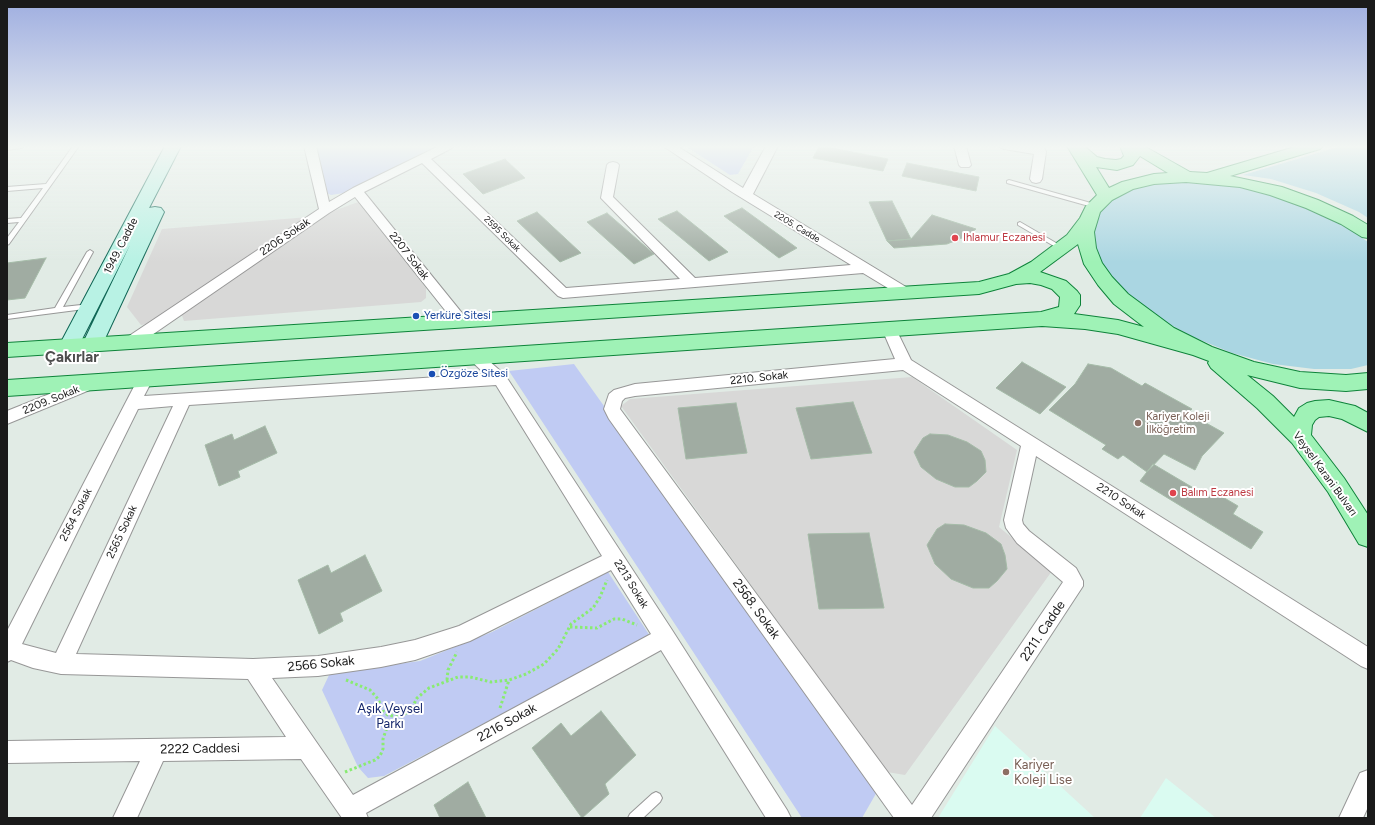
<!DOCTYPE html>
<meta charset="utf-8">
<style>
body{margin:0}
#map{position:relative;width:1375px;height:825px;overflow:hidden;background:#e1ebe5;font-family:Figtree,sans-serif}
canvas{display:block}
.frame{position:absolute;inset:0;border:8px solid #1a1a1a;pointer-events:none}
</style>
<div id="map">
<canvas width="1375" height="825"></canvas>
<div class="frame"></div>
</div>
<script>
const c = document.querySelector('canvas').getContext('2d');
c.lineJoin = 'round';
function fillPath(path, color) { c.fillStyle = color; c.fill(path, 'evenodd'); }
const shape = rows => new Path2D(rows.map(r => 'M' + r).join(''));
function strokePath(path, color, width, dash) { c.strokeStyle = color; c.lineWidth = width; c.lineCap = dash ? 'butt' : 'round'; c.setLineDash(dash || []); c.stroke(path); }
function label(font, color, halo, rows, align = 'center') {
  c.font = font + ' Figtree,sans-serif'; c.lineWidth = 4; c.setLineDash([]); c.textBaseline = 'middle'; c.strokeStyle = halo; c.fillStyle = color; for (const [text, x, y, turn = 0] of rows) {
    c.save(); c.translate(x, y); c.rotate((+turn || 0) * Math.PI / 180); c.textAlign = isNaN(turn) ? turn : align; if (halo) c.strokeText(text, 0, 0); c.fillText(text, 0, 0); c.restore();
  }
}
const residential = shape([
 [358,202,426,288,426,298,421,302,184,321,181,313,328,213],
 [309,217,148,324,141,325,127,307,162,229],
 [912,377,1017,450,999,527,1052,571,905,775,887,772,621,406,630,399]
]);
const education = shape([
 [995,726,1095,818,938,818],
 [1166,778,1216,818,1140,818]
]);
const grass = shape([
 [1341,146,1368,146,1368,218,1359,212,1316,193,1271,179,1243,175],
 [1186,181,1219,183,1253,190,1288,200,1322,214,1352,231,1368,242,1368,365,1351,369,1314,369,1273,364,1232,353,1193,337,1158,318,1129,296,1108,273,1096,251,1094,230,1099,213,1112,199,1132,189,1157,183]
]);
const park = shape([
 [315,146,439,146,344,193,331,195,325,192],
 [685,146,754,146,738,174,730,175],
 [574,364,878,790,862,818,802,818,509,371],
 [608,572,650,636,384,776,368,778,358,767,322,690,330,673,420,661,492,632]
]);
const building = shape([
 [819,146,822,146,888,159,883,171,813,158,819,146],
 [505,159,525,178,483,194,463,174,505,159],
 [907,163,979,177,976,191,902,176,907,163],
 [892,201,911,239,887,241,869,202,892,201],
 [742,208,797,248,779,258,724,216,742,208],
 [677,211,728,252,709,261,658,219,677,211],
 [537,212,581,253,560,262,517,221,537,212],
 [607,213,654,254,634,264,587,222,607,213],
 [932,215,976,229,967,236,947,244,894,248,887,241,911,239,932,215],
 [46,258,25,298,7,300,7,263,46,258],
 [1022,362,1066,387,1040,414,996,388,1022,362],
 [1088,364,1111,368,1142,386,1145,383,1192,409,1188,413,1224,433,1202,456,1195,470,1164,454,1147,472,1123,455,1118,459,1102,449,1106,445,1049,410,1075,384,1088,364],
 [853,402,872,453,811,459,796,408,853,402],
 [736,403,747,453,686,459,678,408,736,403],
 [265,426,277,453,238,471,240,477,219,486,205,445,232,434,234,440,265,426],
 [930,434,948,435,967,442,981,451,985,460,986,472,977,481,969,487,955,487,936,479,921,467,914,452,923,438,930,434],
 [1153,464,1207,496,1216,493,1238,506,1233,514,1263,532,1251,549,1140,481,1153,464],
 [945,524,964,525,986,533,1001,544,1005,555,1007,569,997,581,989,588,973,588,951,579,935,564,927,545,937,529,945,524],
 [869,533,884,608,819,609,808,534,869,533],
 [365,555,382,591,340,613,343,621,319,634,298,580,328,565,331,573,365,555],
 [601,711,636,755,605,784,609,794,582,818,532,748,561,723,571,736,601,711],
 [468,782,486,818,440,818,434,805,468,782]
]);
const path = shape([
 [570,627,597,628,614,619,622,619,637,625],
 [346,680,370,690,378,699,383,711,388,715,398,717],
 [447,680,448,670,457,652],
 [500,708,509,680],
 [345,772,375,760,380,756,383,749,383,739,386,730,391,724,406,713,413,706,417,698,429,688,458,677,470,677,491,682,509,680,526,674,544,664,558,649,571,624,593,608,600,597,607,580]
]);
const lane = shape([
 [73,146,79,146,9,244,7,245,7,238,19,222,7,223,7,219,21,218,43,188,7,191,7,187,46,184,73,146],
 [1009,180,1098,205,1099,206,1096,208,1007,183,1007,181,1009,180],
 [1020,222,1063,247,1064,248,1063,249,1059,249,1018,225,1018,223,1020,222],
 [90,250,93,252,63,307,90,304,94,306,92,308,7,319,7,315,55,308,87,252,90,250],
 [656,792,660,794,662,798,660,802,643,818,628,818,630,814,652,794,656,792]
]);
const street = shape([
 [7,146,24,146,22,148,7,150,7,146],
 [304,146,316,146,329,202,353,188,439,146,454,146,452,148,431,159,566,288,680,279,601,198,607,165,609,163,613,162,617,163,619,165,613,197,695,278,851,265,732,192,663,146,677,146,743,188,766,146,778,146,753,194,911,290,913,293,911,296,906,298,901,296,863,273,563,298,558,296,422,163,364,192,466,318,468,321,466,324,461,326,456,324,355,197,329,213,136,346,131,347,126,346,124,342,126,338,319,209,304,146],
 [954,146,966,146,971,165,969,167,961,167,959,165,954,146],
 [998,146,1033,147,1032,146,1044,146,1046,152,1042,179,1040,182,1036,183,1032,182,1030,179,1034,154,1004,149,998,146],
 [889,324,894,325,911,360,1368,647,1368,669,1361,666,1036,456,1022,520,1023,524,1029,531,1076,568,1083,581,1083,586,931,818,894,818,609,419,604,409,609,394,614,390,635,384,895,359,882,329,884,325,889,324],
 [903,370,1021,446,1004,520,1006,528,1017,543,1063,582,912,805,620,409,622,401,625,398,635,396,903,370],
 [475,352,480,353,505,375,672,630,787,810,791,818,766,818,661,650,366,813,368,818,342,818,301,759,163,761,137,818,113,818,140,761,7,763,7,741,286,737,248,679,61,674,33,668,11,660,7,662,7,631,140,375,145,373,150,375,153,379,144,396,485,374,467,357,470,353,475,352],
 [496,385,602,556,459,626,415,640,381,647,318,656,253,659,76,654,189,405,496,385],
 [173,406,56,653,22,644,138,409,173,406],
 [611,570,651,634,353,795,272,678,318,676,381,667,415,660,470,641,611,570],
 [92,377,97,379,100,383,97,387,7,424,7,411,92,377],
 [1368,770,1368,807,1363,818,1339,818,1360,773,1368,770]
]);
const secondary = shape([
 [165,146,181,146,149,208,155,207,161,208,164,212,102,345,99,350,92,352,85,350,82,345,130,245,76,351,69,353,62,351,59,346,165,146]
]);
const primary = shape([
 [1067,146,1084,146,1097,157,1105,159,1116,160,1121,159,1124,156,1120,146,1144,146,1190,172,1207,173,1298,146,1323,146,1320,149,1230,176,1282,187,1318,200,1353,216,1368,225,1368,238,1362,237,1341,224,1306,208,1270,195,1240,187,1186,182,1154,184,1133,189,1112,200,1100,212,1094,232,1096,248,1102,263,1112,277,1128,294,1174,328,1212,347,1254,362,1300,372,1346,375,1368,373,1368,389,1346,391,1300,388,1247,375,1273,396,1294,417,1299,408,1307,403,1315,401,1329,400,1355,406,1368,413,1368,432,1342,419,1329,416,1319,417,1315,420,1312,425,1311,435,1344,478,1368,515,1368,547,1359,544,1328,492,1292,443,1257,408,1211,368,1208,363,1209,361,1193,355,1118,334,1085,329,1042,326,7,396,7,380,1041,312,1059,307,1060,297,1052,289,1041,285,1030,283,1016,284,979,294,7,357,7,343,979,282,1009,274,1031,262,1067,235,1080,218,1086,206,1097,195,1067,146],
 [1140,156,1168,173,1154,174,1122,182,1109,188,1096,167,1117,170,1133,165,1140,156],
 [1078,244,1084,264,1098,285,1114,304,1144,327,1118,320,1074,314,1080,305,1080,295,1077,291,1066,281,1040,272,1078,244]
]);
const markers = [
 [955,238,4,"#e0444e"],
 [416,316,4,"#1a4fb4"],
 [432,374,4,"#1a4fb4"],
 [1138,423,4,"#8d6e63"],
 [1173,493,4,"#e0444e"],
 [1006,772,4,"#8d6e63"]
];
const farStreetnames = [
 ["2205. Cadde",797,227,31],
 ["2595 Sokak",502,234,44]
];
const streetNames = [
 ["2206 Sokak",285,237,-34],
 ["1949. Cadde",121,246,-63],
 ["2207 Sokak",409,256,52],
 ["2210. Sokak",759,378,-6],
 ["2209. Sokak",51,400,-22],
 ["Veysel Karani Bulvarı",1325,474,54],
 ["2210 Sokak",1121,501,33],
 ["2564 Sokak",76,515,-63],
 ["2565 Sokak",122,532,-65],
 ["2213 Sokak",631,584,58]
];
const healthNames = [
 ["Ihlamur Eczanesi",963,238],
 ["Balım Eczanesi",1181,493]
];
const transitNames = [
 ["Yerküre Sitesi",424,316],
 ["Özgöze Sitesi",440,374]
];
const educationNames = [
 ["Kariyer Koleji",1146,417],
 ["İlköğretim",1146,430]
];
const nearStreetnames = [
 ["2568. Sokak",756,609,54],
 ["2211. Cadde",1043,631,-56],
 ["2566 Sokak",321,664,-6],
 ["2216 Sokak",507,723,-29],
 ["2222 Caddesi",200,749,-1]
];
const nearParknames = [
 ["Aşık Veysel",390,709],
 ["Parkı",390,724]
];
const nearEducationnames = [
 ["Kariyer",1014,765],
 ["Koleji Lise",1014,780]
];
const districtNames = [
 ["Çakırlar",72,358]
];
fillPath(residential, '#d8d8d7');
fillPath(education, '#dafbf1');
fillPath(grass, '#aad6e2');
fillPath(park, '#c0cbf3');
fillPath(building, '#a0aca2');
strokePath(building, '#a5bba8', 1);
strokePath(lane, '#979797', 2);
strokePath(street, '#979797', 2);
strokePath(secondary, '#0e6554', 2);
strokePath(primary, '#0e833a', 2);
strokePath(path, '#89eb72', 3, [2.5, 2.5]);
fillPath(lane, '#fff');
fillPath(street, '#fff');
fillPath(secondary, '#b8f2e4');
fillPath(primary, '#9ff2b6');
const sky = c.createLinearGradient(0, 0, 0, 262);
sky.addColorStop(0, '#9faee0');
sky.addColorStop(0.56, '#f2f6f3');
sky.addColorStop(1, '#f2f6f300');
c.fillStyle = sky;
c.fillRect(0, 0, 1375, 262);
for (const [x, y, r, color] of markers) { const dot = new Path2D(); dot.arc(x, y, r, 0, 2 * Math.PI); c.fillStyle = color; c.fill(dot); strokePath(dot, '#fff', 1.5); }
label('9px', '#1a1a1a', '#fff', farStreetnames);
label('11px', '#1a1a1a', '#fff', streetNames);
label('11px', '#be3a42', '#fff', healthNames, 'left');
label('11px', '#164399', '#fff', transitNames, 'left');
label('11px', '#785e54', '#fff', educationNames, 'left');
label('13px', '#1a1a1a', '#fff', nearStreetnames);
label('13px', '#15276c', '#fff', nearParknames);
label('13px', '#785e54', '#fff', nearEducationnames, 'left');
label('bold 15px', '#4d4d4d', '#fff', districtNames);
</script>
